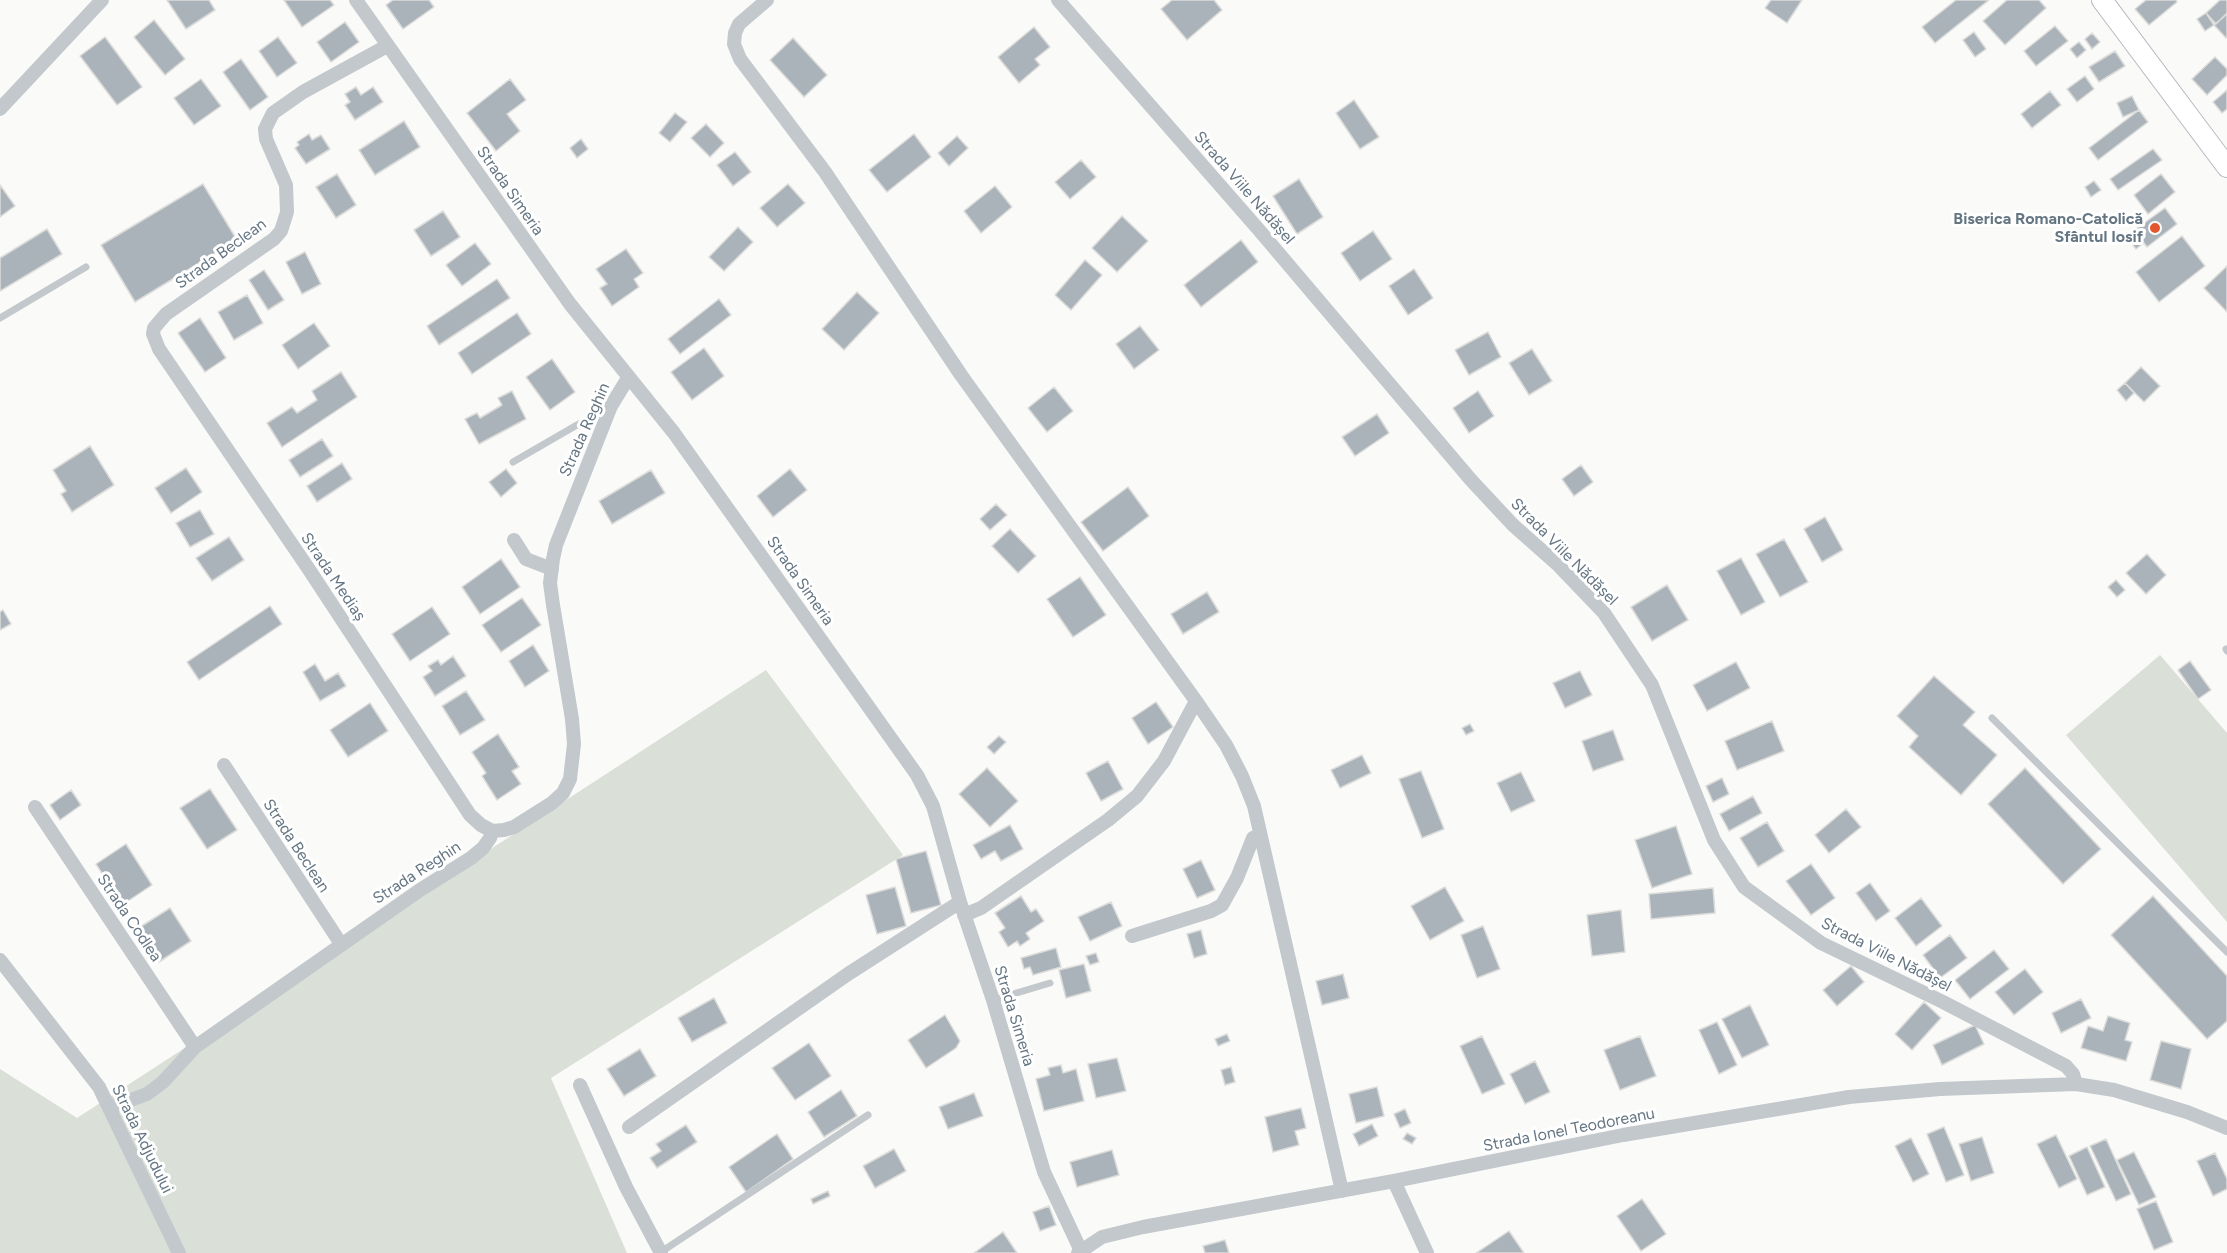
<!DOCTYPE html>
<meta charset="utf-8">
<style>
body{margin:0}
canvas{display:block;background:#fafaf8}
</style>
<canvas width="2227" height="1253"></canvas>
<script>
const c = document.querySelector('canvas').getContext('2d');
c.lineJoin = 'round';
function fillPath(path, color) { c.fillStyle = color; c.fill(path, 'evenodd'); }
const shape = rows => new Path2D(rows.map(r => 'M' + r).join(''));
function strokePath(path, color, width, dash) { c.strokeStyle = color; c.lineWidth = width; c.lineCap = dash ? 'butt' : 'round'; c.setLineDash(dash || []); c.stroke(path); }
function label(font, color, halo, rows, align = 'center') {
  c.font = font + ' Figtree,sans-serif'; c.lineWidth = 6; c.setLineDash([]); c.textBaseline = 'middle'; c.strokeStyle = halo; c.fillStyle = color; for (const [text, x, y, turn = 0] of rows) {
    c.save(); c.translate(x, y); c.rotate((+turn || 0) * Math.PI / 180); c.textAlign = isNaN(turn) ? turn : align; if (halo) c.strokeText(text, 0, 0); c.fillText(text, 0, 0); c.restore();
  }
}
const green = shape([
 [2160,655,2227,733,2227,922,2066,735],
 [766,670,903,855,551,1078,627,1253,0,1253,0,1069,77,1118]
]);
const building = shape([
 [167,0,209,0,215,10,186,29,167,0],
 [284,0,330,0,334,5,302,27,284,0],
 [393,0,429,0,434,7,403,29,386,5,393,0],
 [1172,0,1214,0,1222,10,1187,40,1161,9,1172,0],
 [1771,0,1802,0,1787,23,1765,8,1771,0],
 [1956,0,1989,0,1935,43,1922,27,1956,0],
 [2007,0,2039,0,2046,8,2005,45,1983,21,2007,0],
 [2146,0,2176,0,2177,2,2149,25,2135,9,2146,0],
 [2220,0,2227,0,2227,13,2216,24,2206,13,2220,0],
 [2206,13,2214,25,2205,31,2197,19,2206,13],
 [2227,14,2227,37,2226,38,2214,25,2227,14],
 [154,20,185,59,165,75,134,37,154,20],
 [345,22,359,42,331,62,317,42,345,22],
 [2055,26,2068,41,2036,66,2024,51,2055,26],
 [1034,27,1050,47,1035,59,1040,65,1019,83,998,57,1034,27],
 [1974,32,1986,49,1975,57,1963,40,1974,32],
 [2092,33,2100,42,2092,49,2085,39,2092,33],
 [105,37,142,87,117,105,80,56,105,37],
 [278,37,297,63,277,77,259,51,278,37],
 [793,38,827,75,804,97,770,60,793,38],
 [2079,42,2086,50,2077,58,2070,49,2079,42],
 [2115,51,2125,66,2099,82,2089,67,2115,51],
 [2215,57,2227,69,2227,75,2207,95,2192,79,2215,57],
 [241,59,268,97,250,110,223,72,241,59],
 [2085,76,2094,89,2077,102,2067,89,2085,76],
 [201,79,221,106,194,125,174,98,201,79],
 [510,79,526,100,507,114,520,131,496,151,467,113,510,79],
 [356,87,361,95,373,87,383,102,355,120,345,105,350,102,345,94,356,87],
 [2227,90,2227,109,2222,113,2213,102,2227,90],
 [2050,91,2061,105,2032,128,2021,114,2050,91],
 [2132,96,2139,110,2123,117,2117,103,2132,96],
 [1354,100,1379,137,1360,149,1336,113,1354,100],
 [2139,110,2148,122,2098,160,2089,148,2139,110],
 [675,113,687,122,670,142,659,133,675,113],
 [404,121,420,147,375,175,359,150,404,121],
 [706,124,724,143,710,157,691,138,706,124],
 [309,134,312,140,321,135,330,149,306,164,295,148,299,145,297,142,309,134],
 [914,134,931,157,887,192,869,170,914,134],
 [957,136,968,148,949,166,938,153,957,136],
 [581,139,588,149,577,158,570,148,581,139],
 [2153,149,2162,160,2118,190,2110,179,2153,149],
 [735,152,751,172,733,186,717,165,735,152],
 [1081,160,1096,177,1070,199,1055,182,1081,160],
 [337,174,356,205,336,218,316,187,337,174],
 [2161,174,2175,192,2148,214,2134,195,2161,174],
 [1299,179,1323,217,1297,234,1273,196,1299,179],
 [2094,181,2101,190,2091,197,2085,187,2094,181],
 [203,184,237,240,135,302,101,245,203,184],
 [788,184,805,203,777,227,760,208,788,184],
 [0,185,15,206,0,217,0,185],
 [995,186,1012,207,981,233,964,211,995,186],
 [2165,208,2177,224,2147,247,2144,243,2136,249,2128,239,2135,234,2133,231,2165,208],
 [443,211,460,237,431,256,414,230,443,211],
 [1122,216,1148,241,1117,272,1092,248,1122,216],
 [738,227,753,242,724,271,709,257,738,227],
 [47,229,62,254,0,291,0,258,47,229],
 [1373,231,1392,259,1360,281,1341,253,1373,231],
 [2182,236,2205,266,2159,302,2136,272,2182,236],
 [1241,240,1258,262,1201,307,1184,285,1241,240],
 [475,243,491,264,462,286,446,265,475,243],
 [626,249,643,273,634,279,639,287,612,306,600,288,607,284,596,269,626,249],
 [305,252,321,284,302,294,286,262,305,252],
 [1085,260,1102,275,1071,310,1055,295,1085,260],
 [2227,266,2227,312,2204,288,2227,266],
 [1414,269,1433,298,1408,315,1389,286,1414,269],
 [264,270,284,300,268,310,249,280,264,270],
 [497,279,510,298,439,345,427,326,497,279],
 [857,292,879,313,844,350,822,329,857,292],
 [247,295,263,323,234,340,218,312,247,295],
 [719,299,731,315,680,354,668,339,719,299],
 [517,313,531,334,472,374,458,353,517,313],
 [200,318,226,358,205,372,178,333,200,318],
 [314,323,330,346,298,369,282,345,314,323],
 [1140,326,1159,350,1134,369,1116,344,1140,326],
 [1488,332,1501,357,1469,375,1455,350,1488,332],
 [704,348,724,376,692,400,671,372,704,348],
 [1532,349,1552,381,1529,395,1509,363,1532,349],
 [552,359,575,392,550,410,526,377,552,359],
 [2141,367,2160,386,2144,402,2125,383,2141,367],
 [341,372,357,397,282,447,267,423,292,407,297,413,317,400,312,391,341,372],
 [2125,383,2134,393,2126,401,2117,390,2125,383],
 [1054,387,1073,411,1047,432,1028,408,1054,387],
 [512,391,526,419,479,444,465,419,477,413,480,418,502,405,498,398,512,391],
 [1478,391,1494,416,1469,433,1453,408,1478,391],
 [1377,414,1389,433,1355,456,1342,437,1377,414],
 [322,439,333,456,300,477,289,460,322,439],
 [90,446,114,485,72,512,61,494,66,491,53,470,90,446],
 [342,463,352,479,317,502,307,486,342,463],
 [1581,465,1593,482,1574,496,1562,479,1581,465],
 [186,468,202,492,171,513,155,488,186,468],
 [506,469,517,483,501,497,489,482,506,469],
 [790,469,807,490,773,517,757,496,790,469],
 [651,470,665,493,612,524,599,501,651,470],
 [1128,487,1149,516,1103,551,1081,522,1128,487],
 [996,504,1007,515,990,530,980,519,996,504],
 [200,510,214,534,190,547,176,523,200,510],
 [1825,517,1843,550,1822,562,1804,529,1825,517],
 [1010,529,1036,556,1018,573,992,546,1010,529],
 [229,537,244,560,212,581,196,558,229,537],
 [1784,539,1808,582,1780,597,1756,554,1784,539],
 [2147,554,2166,575,2146,594,2126,573,2147,554],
 [1741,558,1765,602,1741,615,1717,571,1741,558],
 [501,559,520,587,480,614,462,587,501,559],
 [1080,577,1106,615,1073,637,1047,599,1080,577],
 [2116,580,2125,590,2117,597,2108,587,2116,580],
 [1667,585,1688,620,1652,641,1631,607,1667,585],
 [1207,592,1219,612,1183,634,1171,614,1207,592],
 [522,598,541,625,501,652,482,625,522,598],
 [270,606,282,624,199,680,187,662,270,606],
 [432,607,450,634,410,661,392,634,432,607],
 [3,610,11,624,0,630,0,612,3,610],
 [533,645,549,671,525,687,509,661,533,645],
 [453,656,466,676,435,696,423,677,432,671,428,666,438,660,441,665,453,656],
 [2190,661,2211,690,2198,699,2178,670,2190,661],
 [1736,662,1750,688,1707,711,1693,685,1736,662],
 [315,664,325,681,338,673,346,686,320,701,303,672,315,664],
 [1580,671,1592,695,1565,708,1553,683,1580,671],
 [1934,676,1975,712,1963,725,1997,755,1961,795,1909,747,1918,736,1897,716,1934,676],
 [466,691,485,720,460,735,442,706,466,691],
 [1156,702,1173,727,1148,744,1132,718,1156,702],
 [370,703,388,731,348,757,330,730,370,703],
 [1772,721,1784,751,1737,770,1725,741,1772,721],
 [1470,724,1474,731,1466,735,1462,728,1470,724],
 [1613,730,1624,760,1593,771,1582,741,1613,730],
 [498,734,519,767,512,771,521,784,497,800,482,776,486,773,472,752,498,734],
 [999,736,1006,742,994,754,987,747,999,736],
 [1362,755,1371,773,1340,788,1331,770,1362,755],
 [1108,761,1123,789,1101,801,1086,773,1108,761],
 [987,768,1018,801,990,827,959,794,987,768],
 [2025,768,2101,849,2063,884,1988,804,2025,768],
 [1421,771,1444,829,1422,838,1399,779,1421,771],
 [1521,772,1535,801,1511,812,1497,783,1521,772],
 [1722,778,1729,794,1713,802,1706,786,1722,778],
 [210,789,237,830,207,849,180,808,210,789],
 [71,790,81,805,60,820,50,805,71,790],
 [1753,796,1762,813,1729,831,1720,814,1753,796],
 [1846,809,1861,827,1829,853,1815,835,1846,809],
 [1767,822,1784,851,1758,867,1740,838,1767,822],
 [1010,825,1023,849,1001,861,995,851,981,859,973,845,1010,825],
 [1676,826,1692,874,1652,888,1635,840,1676,826],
 [126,844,152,885,122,905,96,864,126,844],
 [926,851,941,905,911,913,896,859,926,851],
 [1201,860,1215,890,1197,898,1183,869,1201,860],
 [1811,864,1835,898,1811,915,1786,881,1811,864],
 [1870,883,1890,911,1876,921,1856,893,1870,883],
 [895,887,906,926,877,934,866,895,895,887],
 [1445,887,1464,921,1430,940,1411,906,1445,887],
 [1713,888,1715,913,1651,919,1649,894,1713,888],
 [1021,896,1031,912,1036,909,1044,921,1026,933,1030,939,1020,946,1017,941,1008,947,999,932,1005,928,995,913,1021,896],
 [2153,896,2227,976,2227,1021,2207,1039,2111,935,2153,896],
 [1921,898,1942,926,1916,946,1895,918,1921,898],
 [1111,902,1122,926,1090,941,1078,917,1111,902],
 [170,908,191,941,159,962,137,929,170,908],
 [1621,910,1625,952,1592,956,1587,915,1621,910],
 [1483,926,1500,969,1477,978,1461,935,1483,926],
 [1201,930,1207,954,1194,958,1187,934,1201,930],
 [1950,935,1967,958,1940,978,1923,955,1950,935],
 [1056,948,1061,967,1033,975,1030,967,1024,969,1021,958,1056,948],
 [1994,950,2009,969,1970,999,1955,980,1994,950],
 [1096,953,1099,962,1090,965,1086,956,1096,953],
 [1084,964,1091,991,1066,998,1059,970,1084,964],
 [1851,966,1864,982,1837,1006,1823,990,1851,966],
 [2025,969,2043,992,2014,1015,1995,992,2025,969],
 [1343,974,1349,998,1322,1005,1316,981,1343,974],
 [714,998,727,1023,692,1042,678,1018,714,998],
 [2081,999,2091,1018,2061,1033,2052,1013,2081,999],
 [1924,1002,1941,1018,1912,1050,1895,1034,1924,1002],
 [1750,1005,1769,1045,1742,1058,1722,1019,1750,1005],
 [945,1015,960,1041,956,1048,926,1068,908,1040,945,1015],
 [2108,1016,2130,1023,2125,1040,2132,1042,2126,1061,2081,1048,2088,1026,2103,1031,2108,1016],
 [1717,1022,1737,1065,1719,1074,1699,1030,1717,1022],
 [1975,1025,1984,1044,1942,1065,1933,1045,1975,1025],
 [1227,1034,1230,1041,1218,1046,1215,1039,1227,1034],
 [1482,1036,1505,1084,1482,1094,1460,1046,1482,1036],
 [1640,1036,1656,1076,1620,1090,1604,1050,1640,1036],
 [2161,1041,2191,1049,2181,1089,2150,1080,2161,1041],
 [809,1043,831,1076,795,1100,772,1068,809,1043],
 [640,1049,656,1076,624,1096,607,1069,640,1049],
 [1117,1058,1126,1091,1096,1098,1088,1064,1117,1058],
 [1535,1061,1550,1092,1525,1104,1510,1074,1535,1061],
 [1061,1065,1063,1073,1076,1069,1084,1101,1044,1111,1036,1079,1050,1075,1048,1068,1061,1065],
 [1231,1067,1235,1082,1225,1085,1221,1070,1231,1067],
 [1377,1087,1384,1116,1356,1123,1349,1094,1377,1087],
 [841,1090,857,1116,824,1137,808,1112,841,1090],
 [974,1093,983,1116,948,1129,939,1107,974,1093],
 [1301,1108,1306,1128,1295,1131,1299,1145,1273,1152,1265,1117,1301,1108],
 [1405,1109,1411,1123,1400,1128,1394,1114,1405,1109],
 [1372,1124,1378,1136,1359,1146,1353,1134,1372,1124],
 [686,1125,697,1142,657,1168,650,1158,661,1151,656,1144,686,1125],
 [1944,1127,1964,1175,1946,1182,1927,1134,1944,1127],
 [1407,1133,1416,1138,1412,1144,1403,1139,1407,1133],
 [777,1134,793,1159,746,1192,729,1167,777,1134],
 [2056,1135,2077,1179,2059,1188,2037,1144,2056,1135],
 [1982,1137,1994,1173,1971,1181,1959,1144,1982,1137],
 [1911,1138,1929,1174,1913,1182,1895,1146,1911,1138],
 [2106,1139,2131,1194,2116,1201,2090,1146,2106,1139],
 [2087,1147,2105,1187,2087,1195,2069,1156,2087,1147],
 [894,1149,906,1171,875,1188,863,1166,894,1149],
 [1112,1150,1119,1175,1077,1187,1070,1162,1112,1150],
 [2134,1152,2156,1197,2139,1205,2117,1160,2134,1152],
 [2215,1153,2227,1179,2227,1189,2213,1196,2197,1161,2215,1153],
 [828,1191,830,1196,813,1204,811,1199,828,1191],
 [1642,1199,1666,1234,1641,1251,1617,1216,1642,1199],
 [2156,1201,2173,1242,2154,1250,2137,1209,2156,1201],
 [1049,1206,1056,1225,1040,1231,1033,1212,1049,1206],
 [1509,1231,1524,1253,1476,1253,1509,1231],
 [1003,1232,1017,1253,974,1253,1003,1232],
 [1225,1240,1229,1253,1205,1253,1203,1246,1225,1240]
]);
const service = shape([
 [0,318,86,267],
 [513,462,608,407],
 [2226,649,2227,651],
 [1992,718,2227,952],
 [993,1000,1050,983],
 [661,1252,868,1115]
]);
const minor = shape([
 [356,0,570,304,674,433,917,775,933,806,960,902,993,1000,1044,1172,1081,1251],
 [767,0,739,24,735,33,734,44,740,59,825,172,961,375,1196,701,1226,745,1242,776,1254,806,1342,1191],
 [1058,0,1259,230,1471,480,1513,525,1557,564,1604,613,1652,685,1714,840,1744,887,1821,943,1943,1002,2066,1066,2073,1074,2076,1084],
 [387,46,303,92,273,113,265,129,266,139,286,185,287,212,281,231,274,239,166,314,154,328,153,334,159,349,310,571,470,815,481,825,492,831,504,830,514,827,552,803,563,793,570,779,574,744,572,719,553,605,550,583,553,559,556,545,611,406,628,378],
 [0,109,102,0],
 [514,540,526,559,552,569],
 [224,765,341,944],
 [35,807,195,1047],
 [964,915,981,908,1108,820,1137,796,1164,761,1196,701],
 [1132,936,1211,911,1222,905,1237,878,1253,838,1260,835],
 [0,960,99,1087,179,1253],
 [580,1085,626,1187,661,1253],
 [109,1108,147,1094,163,1082,195,1047,420,890,471,858,483,848,490,838,492,831],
 [629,1127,848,974,960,902],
 [1394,1181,1427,1253],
 [1078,1253,1102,1237,1143,1227,1394,1181,1623,1135,1849,1097,1940,1089,2076,1084,2114,1090,2187,1112,2227,1128]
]);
const secondary = shape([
 [2102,0,2227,167]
]);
const markers = [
 [2155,228,6,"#e4572e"]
];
const streetNames = [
 ["Strada Viile Nădășel",1244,188,49],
 ["Strada Simeria",510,191,55],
 ["Strada Beclean",221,254,-36],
 ["Strada Reghin",585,430,-66],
 ["Strada Viile Nădășel",1564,552,45],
 ["Strada Mediaș",333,577,56],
 ["Strada Simeria",800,581,55],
 ["Strada Beclean",296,846,57],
 ["Strada Reghin",417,873,-33],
 ["Strada Codlea",129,918,56],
 ["Strada Viile Nădășel",1886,955,27],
 ["Strada Simeria",1014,1016,73],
 ["Strada Ionel Teodoreanu",1569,1130,-11],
 ["Strada Adjudului",142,1139,64]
];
const poiNames = [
 ["Biserica Romano-Catolică",2143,219],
 ["Sfântul Iosif",2143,237]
];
fillPath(green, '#dadfd7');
fillPath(building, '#aab3b9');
strokePath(building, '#dcdcda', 1.5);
strokePath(secondary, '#b3babf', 22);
strokePath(service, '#c3c8cc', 7);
strokePath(minor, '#c3c8cc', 14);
strokePath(secondary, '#fff', 20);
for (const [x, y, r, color] of markers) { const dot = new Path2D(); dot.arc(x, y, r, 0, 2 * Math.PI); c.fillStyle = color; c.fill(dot); strokePath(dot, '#fff', 2); }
label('16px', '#657683', '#fff', streetNames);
label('bold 16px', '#657683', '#fff', poiNames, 'right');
</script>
